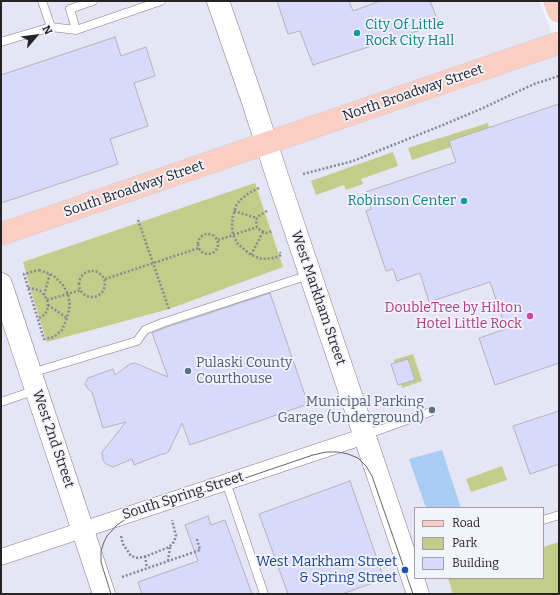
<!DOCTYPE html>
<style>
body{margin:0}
#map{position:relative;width:560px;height:595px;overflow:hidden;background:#f2f3fb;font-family:Bitter,serif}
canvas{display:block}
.frame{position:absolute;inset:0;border:2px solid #242427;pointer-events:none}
.legend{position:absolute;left:414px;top:507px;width:130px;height:72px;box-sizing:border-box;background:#f2f3fb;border:1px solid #a0a0a6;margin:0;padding:5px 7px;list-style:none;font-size:12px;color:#242427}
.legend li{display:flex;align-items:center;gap:8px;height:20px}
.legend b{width:20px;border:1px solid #a0a0a6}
.north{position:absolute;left:16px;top:16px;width:40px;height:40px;-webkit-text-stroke:3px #f2f3fb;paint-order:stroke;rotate:62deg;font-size:11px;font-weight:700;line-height:16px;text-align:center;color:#242427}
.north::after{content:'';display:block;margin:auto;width:14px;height:18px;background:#242427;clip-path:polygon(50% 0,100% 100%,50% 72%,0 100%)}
</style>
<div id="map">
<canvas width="560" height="595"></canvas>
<div class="frame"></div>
<ul class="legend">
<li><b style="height:5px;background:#facec3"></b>Road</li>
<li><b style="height:11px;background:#c2cd8a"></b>Park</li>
<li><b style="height:11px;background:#d9dafb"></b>Building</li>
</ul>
<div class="north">N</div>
</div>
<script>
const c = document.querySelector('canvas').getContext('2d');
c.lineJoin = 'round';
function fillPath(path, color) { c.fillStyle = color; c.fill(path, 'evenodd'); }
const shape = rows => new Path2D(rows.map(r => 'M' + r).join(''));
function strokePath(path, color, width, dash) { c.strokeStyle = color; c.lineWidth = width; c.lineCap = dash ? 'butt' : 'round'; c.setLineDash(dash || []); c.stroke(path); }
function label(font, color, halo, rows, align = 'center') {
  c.font = font + ' Bitter,serif'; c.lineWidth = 3.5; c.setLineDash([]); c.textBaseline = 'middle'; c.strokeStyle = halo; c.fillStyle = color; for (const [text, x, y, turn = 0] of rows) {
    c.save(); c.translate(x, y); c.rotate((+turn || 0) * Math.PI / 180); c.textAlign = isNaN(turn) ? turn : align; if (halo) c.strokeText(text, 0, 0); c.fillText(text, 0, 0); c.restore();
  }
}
const built = shape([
 [1,1,539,1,559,50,559,594,1,594],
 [415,508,543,508,543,578,415,578]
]);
const green = shape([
 [488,123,489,128,449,141,451,147,412,160,408,148],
 [393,152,398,166,361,179,363,184,346,190,344,185,316,195,311,181],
 [255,183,283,267,169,309,47,342,31,291,23,262],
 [413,354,422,381,402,388,401,384,415,379,408,359,395,363,394,360],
 [502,466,507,480,471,492,466,479],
 [559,542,559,594,453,594,448,578,543,578,543,547]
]);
const water = shape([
 [442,450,461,508,426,508,409,459]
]);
const building = shape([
 [277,1,349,1,353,11,380,1,430,1,439,24,313,65,300,31,288,34,277,1],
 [115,37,121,56,146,47,155,76,134,83,148,126,110,139,118,164,1,203,1,75,115,37],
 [559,104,559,363,495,385,479,338,506,329,490,282,429,302,420,273,397,281,393,269,386,271,366,211,371,209,366,192,456,162,449,141,559,104],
 [270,293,308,404,190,445,182,423,169,451,165,454,162,454,134,465,132,459,113,467,106,464,103,460,102,452,126,422,103,428,92,392,88,389,85,384,88,378,113,369,115,375,130,364,135,363,168,377,152,333,164,328,270,293],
 [408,359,415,380,398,385,391,364,408,359],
 [559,411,559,464,530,474,513,426,559,411],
 [350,481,384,579,342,594,288,594,259,514,350,481],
 [208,516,211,525,225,520,252,594,142,594,138,582,198,561,185,525,208,516]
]);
const path = shape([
 [303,174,353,161,443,125,483,108,534,84,559,76],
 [259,188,249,193,240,200,236,206,233,216,232,225,233,235,238,244,251,255,262,259,274,258,281,255,280,252],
 [234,211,257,218],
 [267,211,260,215,257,218,256,221,257,227,260,230,266,233,273,231],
 [138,220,169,309],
 '198 244a10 10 0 1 1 20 0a10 10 0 1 1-20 0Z',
 [218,240,257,227],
 [251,255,263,232],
 [39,270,50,274,55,277,63,285,68,294,70,305,67,318,62,330,54,337,44,339,24,274,39,270],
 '79 284a13 13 0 1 1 26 0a13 13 0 1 1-26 0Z',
 [105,279,199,248],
 [28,288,35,289,40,291,44,295,47,300,48,305,47,311,44,315,38,319],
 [44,295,50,274],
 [47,300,81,290],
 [48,305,67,318],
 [121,536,123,544,131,556,138,558,147,556,169,547,174,542,176,536,172,520],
 [145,556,147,568],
 [168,561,170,547],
 [122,577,200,550,197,539]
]);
const lane = shape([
 [93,1,70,9,76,30,161,1],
 [51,27,76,30],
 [1,42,51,27,42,1],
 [31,373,137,341,145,330,162,323,309,275],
 [1,402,36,390],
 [365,435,430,412],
 [226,482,264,594],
 [543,520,559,515]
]);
const street = shape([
 [1,557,365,436]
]);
const secondary = shape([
 [218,1,252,99,279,182,418,594],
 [1,284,104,594]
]);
const primary = shape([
 [555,1,559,11],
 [1,234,559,43]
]);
const tram = shape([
 [111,594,101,562,101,551,104,542,107,536,117,525,126,519,136,515,313,455,326,452,338,452,348,454,358,458,366,466,372,476,413,594]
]);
const markers = [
 [357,33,4,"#0f9aa8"],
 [464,201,4,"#0f9aa8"],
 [530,316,4,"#d1479c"],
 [188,371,4,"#5c6f8a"],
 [432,410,4,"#5c6f8a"],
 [405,570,4,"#1a4fb4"]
];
const cultureNames = [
 ["City Of Little",365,25],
 ["Rock City Hall",365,41],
 ["Robinson Center",456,201,"right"]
];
const streetNames = [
 ["North Broadway Street",413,93,-19],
 ["South Broadway Street",134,189,-19],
 ["West Markham Street",318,298,71],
 ["West 2nd Street",53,439,71],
 ["South Spring Street",183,496,-18]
];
const hotelNames = [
 ["DoubleTree by Hilton",522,308],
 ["Hotel Little Rock",522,324]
];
const serviceNames = [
 ["Pulaski County",196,363],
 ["Courthouse",196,379],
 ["Municipal Parking",424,402,"right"],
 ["Garage (Underground)",424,418,"right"]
];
const transitNames = [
 ["West Markham Street",397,562],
 ["& Spring Street",397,578]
];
fillPath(built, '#e5e5f6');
fillPath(green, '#c2cd8a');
fillPath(water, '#a9ccf4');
fillPath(building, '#d9dafb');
strokePath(building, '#b3b3bb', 1);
strokePath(lane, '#7e7e86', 9);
strokePath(street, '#7e7e86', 17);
strokePath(secondary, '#7e7e86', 23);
strokePath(primary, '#cfcfcf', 23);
strokePath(path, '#88898e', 2.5, [2, 2]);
strokePath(lane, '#fff', 8);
strokePath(street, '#fff', 16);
strokePath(secondary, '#fff', 22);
strokePath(primary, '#facec3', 22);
strokePath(tram, '#636468', 1);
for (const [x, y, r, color] of markers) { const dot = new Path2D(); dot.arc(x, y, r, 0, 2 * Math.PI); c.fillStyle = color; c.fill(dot); strokePath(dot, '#f2f3fb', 1.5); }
label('14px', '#0d838f', '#f2f3fb', cultureNames, 'left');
label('14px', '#242427', '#f2f3fb', streetNames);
label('14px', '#b23c85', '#f2f3fb', hotelNames, 'right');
label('14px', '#4e5e75', '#f2f3fb', serviceNames, 'left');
label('14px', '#164399', '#f2f3fb', transitNames, 'right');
</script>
